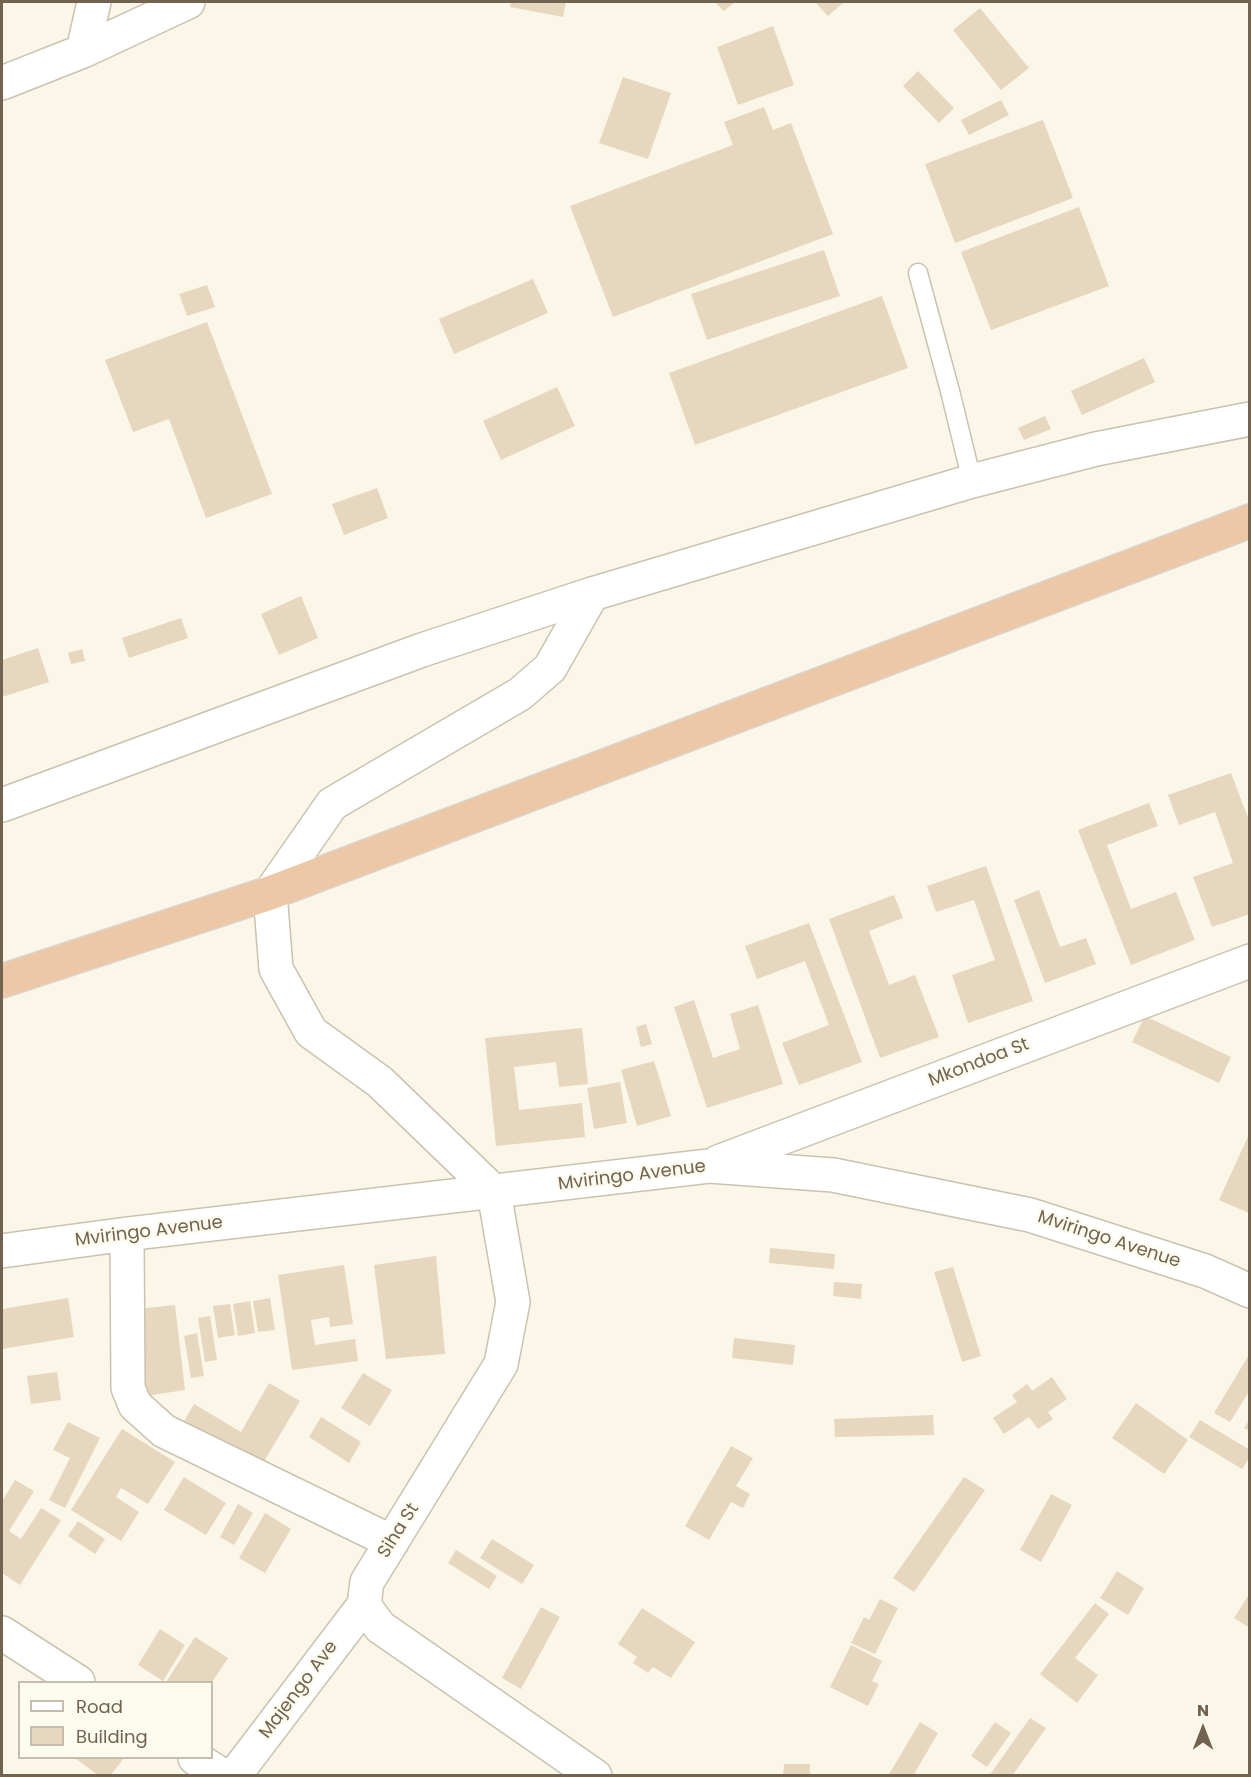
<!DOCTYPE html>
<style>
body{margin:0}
#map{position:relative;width:1251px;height:1777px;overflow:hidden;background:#faf7e8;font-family:Poppins,sans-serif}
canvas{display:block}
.frame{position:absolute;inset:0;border:3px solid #71634f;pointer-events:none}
.legend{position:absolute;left:18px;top:1681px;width:195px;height:78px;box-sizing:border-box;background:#fdfaee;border:2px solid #c5beae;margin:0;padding:8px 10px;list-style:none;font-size:18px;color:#71634f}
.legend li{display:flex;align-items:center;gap:12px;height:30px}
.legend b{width:30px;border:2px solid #c5beae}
.north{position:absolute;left:1173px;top:1699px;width:60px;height:60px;-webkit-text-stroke:4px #fdfaee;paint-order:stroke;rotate:0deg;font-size:16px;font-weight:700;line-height:24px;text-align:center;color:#71634f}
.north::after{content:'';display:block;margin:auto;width:21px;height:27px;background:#71634f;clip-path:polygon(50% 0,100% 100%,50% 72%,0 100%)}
</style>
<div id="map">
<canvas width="1251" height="1777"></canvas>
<div class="frame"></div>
<ul class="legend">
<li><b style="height:8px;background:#fff"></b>Road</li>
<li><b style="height:16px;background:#e7d7be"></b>Building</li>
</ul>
<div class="north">N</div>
</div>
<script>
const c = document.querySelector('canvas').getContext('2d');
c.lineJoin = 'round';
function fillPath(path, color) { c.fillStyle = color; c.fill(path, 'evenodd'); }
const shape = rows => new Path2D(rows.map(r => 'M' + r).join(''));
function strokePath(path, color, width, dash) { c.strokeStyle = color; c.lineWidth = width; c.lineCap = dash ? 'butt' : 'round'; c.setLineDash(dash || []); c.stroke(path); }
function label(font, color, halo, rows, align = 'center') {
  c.font = font + ' Poppins,sans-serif'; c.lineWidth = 5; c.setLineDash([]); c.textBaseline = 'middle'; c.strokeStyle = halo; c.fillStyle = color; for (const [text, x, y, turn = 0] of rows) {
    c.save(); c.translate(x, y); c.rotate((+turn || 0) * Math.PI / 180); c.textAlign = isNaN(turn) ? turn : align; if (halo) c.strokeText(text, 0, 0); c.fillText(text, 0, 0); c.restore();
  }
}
const building = shape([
 [511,2,566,2,563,17,510,7],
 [715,2,735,2,724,11],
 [815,2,844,2,828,16],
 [980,8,1029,68,1001,90,953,30],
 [773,26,794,85,738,105,717,47],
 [918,71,954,108,939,123,903,86],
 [623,77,671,93,648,159,599,143],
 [1001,100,1009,115,969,135,961,120],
 [764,107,773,130,791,123,833,234,613,317,570,206,733,145,724,122],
 [1043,120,1073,198,955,243,925,164],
 [1079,207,1109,286,991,330,961,252],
 [824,250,840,296,707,340,691,294],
 [533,279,548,313,454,354,439,319],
 [207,285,215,307,187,316,179,294],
 [882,296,908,368,695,445,669,373],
 [207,322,272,494,206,518,169,419,133,432,105,360],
 [1144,358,1155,382,1082,415,1071,391],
 [557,387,575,426,501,460,483,421],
 [1045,416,1051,429,1024,440,1018,428],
 [377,488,388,518,344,535,332,504],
 [301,596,318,638,279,655,261,614],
 [181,618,188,638,129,658,122,638],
 [38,648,49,682,2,697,2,660],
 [82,649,85,661,71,664,68,653],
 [1231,773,1250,823,1250,914,1212,927,1193,877,1233,863,1215,812,1179,825,1168,795],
 [1149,803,1158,826,1107,845,1131,909,1176,892,1195,940,1131,965,1078,830],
 [986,866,1033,1001,968,1023,952,975,995,960,974,900,936,912,927,886],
 [1039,890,1060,947,1086,938,1096,964,1045,983,1014,900],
 [894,895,903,918,869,931,889,985,915,975,939,1037,880,1058,829,919],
 [809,923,862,1062,799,1085,782,1043,829,1025,805,961,757,979,745,946],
 [694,1000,713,1058,740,1049,730,1014,758,1005,783,1084,707,1108,674,1007],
 [1145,1016,1231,1057,1219,1083,1132,1042],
 [646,1024,652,1044,641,1047,636,1027],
 [582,1028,588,1084,559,1087,556,1062,514,1067,519,1110,582,1103,585,1137,496,1146,485,1038],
 [654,1061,671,1116,637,1126,621,1070],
 [620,1082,627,1123,594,1129,587,1088],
 [1250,1132,1250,1211,1249,1213,1219,1200],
 [770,1248,835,1254,834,1269,769,1263],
 [436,1256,445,1354,386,1359,374,1265],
 [344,1265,353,1324,330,1327,329,1317,311,1320,315,1345,355,1339,358,1361,292,1370,278,1275],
 [953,1267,981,1356,962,1362,934,1272],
 [834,1282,862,1284,861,1299,833,1296],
 [68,1298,74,1337,2,1349,2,1309],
 [270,1298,275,1330,258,1332,253,1301],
 [250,1301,255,1333,238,1336,233,1304],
 [230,1304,235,1335,218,1338,213,1306],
 [175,1305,185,1390,139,1397,128,1310],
 [210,1316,217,1360,205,1362,198,1318],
 [197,1333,204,1376,191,1378,184,1336],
 [734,1338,795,1345,793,1365,732,1358],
 [1250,1353,1250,1390,1230,1422,1214,1413],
 [57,1372,61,1400,31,1404,27,1376],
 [363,1373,392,1390,370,1426,341,1408],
 [1052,1377,1067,1399,1048,1412,1053,1419,1038,1429,1029,1417,1004,1434,993,1418,1017,1402,1012,1395,1027,1384,1032,1391],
 [269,1383,300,1401,260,1468,183,1423,194,1404,241,1432],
 [1136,1403,1188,1440,1164,1474,1112,1438],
 [933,1415,934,1435,835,1437,834,1419],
 [321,1417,361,1442,349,1463,309,1437],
 [1250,1419,1250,1431,1244,1428],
 [1200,1420,1250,1450,1250,1457,1242,1469,1189,1437],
 [68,1422,100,1438,65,1508,49,1500,70,1458,53,1450],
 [122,1429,175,1462,148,1504,121,1488,116,1497,139,1512,121,1541,71,1510],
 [731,1446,753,1458,736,1486,750,1494,743,1508,731,1502,709,1540,685,1526],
 [184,1477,226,1503,206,1535,164,1510],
 [964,1477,985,1490,914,1592,893,1578],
 [15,1480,34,1491,9,1531,21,1539,41,1508,61,1520,20,1585,2,1573,2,1501],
 [1051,1494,1072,1505,1041,1562,1020,1550],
 [238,1504,253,1513,234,1545,220,1537],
 [265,1513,291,1529,265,1573,239,1558],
 [78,1521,105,1539,95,1554,68,1536],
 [492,1539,534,1565,522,1584,480,1558],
 [456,1550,497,1576,489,1589,448,1563],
 [1117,1571,1144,1588,1128,1615,1100,1598],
 [1250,1593,1250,1628,1234,1618],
 [880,1599,898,1608,875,1654,851,1643,864,1617,869,1620],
 [1095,1603,1109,1614,1075,1658,1098,1675,1077,1703,1040,1674],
 [541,1607,560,1617,521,1689,502,1678],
 [642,1608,695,1642,671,1678,653,1667,648,1673,633,1663,637,1657,618,1644],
 [160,1629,185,1645,163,1681,138,1665],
 [195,1637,228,1658,212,1682,166,1682],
 [851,1645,882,1661,872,1681,879,1684,868,1706,830,1687],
 [1030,1718,1046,1728,1012,1776,989,1776],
 [920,1722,938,1733,913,1776,888,1776],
 [995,1722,1011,1733,987,1767,971,1756],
 [75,1758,124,1758,110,1776,99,1776],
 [784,1764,810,1764,810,1776,783,1776]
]);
const lane = shape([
 [918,273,950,391,972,481]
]);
const street = shape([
 [83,51,94,2],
 [2,83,83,51,188,2],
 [592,594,550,668,520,694,332,804,270,893,276,969,311,1032,380,1082,494,1192,513,1302,501,1364,367,1582,364,1605,380,1627,595,1776],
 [2,805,422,650,592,594,972,481,1096,449,1250,419],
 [718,1162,1250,961],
 [127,1234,128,1388,135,1405,164,1431,392,1542],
 [2,1251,127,1234,709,1166,833,1175,1030,1215,1205,1271,1250,1291],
 [2,1633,78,1682],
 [195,1758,223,1776],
 [234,1776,364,1605]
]);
const highway = shape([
 [2,981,270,893,1250,521]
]);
const streetNames = [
 ["Mkondoa St",979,1063,-21],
 ["Mviringo Avenue",632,1176,-7],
 ["Mviringo Avenue",149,1232,-7],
 ["Mviringo Avenue",1109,1240,18],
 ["Siha St",399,1531,-58],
 ["Majengo Ave",299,1690,-53]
];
fillPath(building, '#e7d7be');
strokePath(lane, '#cbc2af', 21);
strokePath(street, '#cbc2af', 36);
strokePath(highway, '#dad6d1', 36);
strokePath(lane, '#fff', 18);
strokePath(street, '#fff', 33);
strokePath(highway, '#edc8a6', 33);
label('18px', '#71634f', '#fdfaee', streetNames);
</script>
